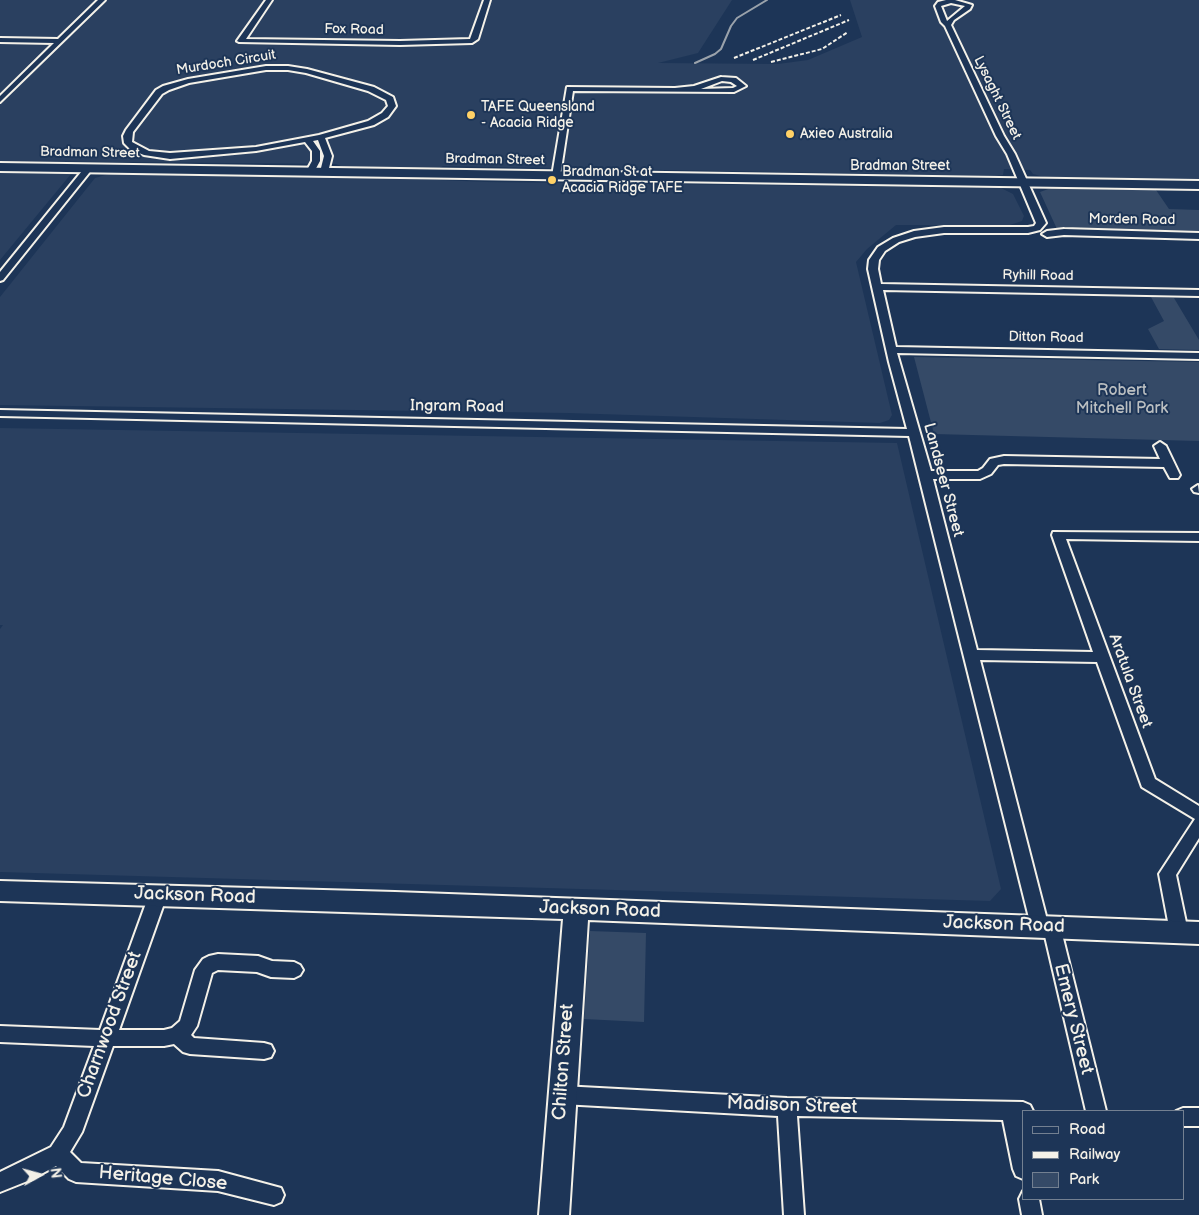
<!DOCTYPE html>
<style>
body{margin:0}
#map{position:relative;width:1199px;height:1215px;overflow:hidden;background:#1d3557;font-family:"Balsamiq Sans",sans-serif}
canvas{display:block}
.legend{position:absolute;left:1022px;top:1110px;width:162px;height:90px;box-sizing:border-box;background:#1d3557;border:1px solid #738091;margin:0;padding:6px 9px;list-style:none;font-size:15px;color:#f4f1e8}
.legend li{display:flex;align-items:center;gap:10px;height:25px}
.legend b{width:25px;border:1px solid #738091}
.north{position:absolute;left:15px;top:1150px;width:50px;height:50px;-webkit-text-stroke:4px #1d3557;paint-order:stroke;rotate:83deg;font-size:14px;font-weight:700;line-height:20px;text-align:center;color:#f4f1e8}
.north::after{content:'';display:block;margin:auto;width:18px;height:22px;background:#f4f1e8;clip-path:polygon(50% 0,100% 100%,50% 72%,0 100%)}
</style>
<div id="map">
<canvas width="1199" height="1215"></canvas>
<ul class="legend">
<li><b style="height:6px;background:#1d3557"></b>Road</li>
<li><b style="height:6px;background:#f4f1e8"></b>Railway</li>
<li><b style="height:14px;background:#354a67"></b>Park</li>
</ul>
<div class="north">N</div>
</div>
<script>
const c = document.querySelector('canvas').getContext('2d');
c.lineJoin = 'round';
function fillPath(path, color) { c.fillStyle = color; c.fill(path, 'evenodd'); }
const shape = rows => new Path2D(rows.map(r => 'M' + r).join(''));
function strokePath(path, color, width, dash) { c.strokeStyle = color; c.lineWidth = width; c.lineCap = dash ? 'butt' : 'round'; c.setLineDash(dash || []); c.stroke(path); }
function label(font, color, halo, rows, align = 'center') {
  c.font = font + ' "Balsamiq Sans",sans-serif'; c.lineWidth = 4; c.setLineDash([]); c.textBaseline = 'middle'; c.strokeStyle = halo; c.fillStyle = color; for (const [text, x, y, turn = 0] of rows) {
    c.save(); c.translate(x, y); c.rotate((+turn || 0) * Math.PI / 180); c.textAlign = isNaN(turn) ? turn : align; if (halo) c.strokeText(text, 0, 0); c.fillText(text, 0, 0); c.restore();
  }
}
const built = shape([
 [0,0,732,0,698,53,658,63,778,64,808,60,862,37,850,0,1199,0,1199,179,1044,177,1033,174,1030,170,1004,169,1003,175,995,176,443,166,438,169,341,166,336,164,0,161],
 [0,173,71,174,0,260],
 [109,174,389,178,488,182,1001,188,1013,194,1024,216,1022,221,1010,225,896,225,867,249,856,262,892,415,889,420,880,423,568,413,0,405,0,297,95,178],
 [0,428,897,443,1001,889,990,901,0,872,0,629,3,625,0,625]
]);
const green = shape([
 [1051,188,1156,190,1169,209,1199,210,1199,232,1057,229,1040,192],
 [1151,297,1174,298,1199,340,1199,350,1159,349,1148,329,1164,321],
 [914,357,1199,362,1199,441,934,434],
 [590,931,646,933,644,1022,584,1019]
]);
const stream = shape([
 [695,63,715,54,721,49,731,26,737,18,767,0]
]);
const street = shape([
 [98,0,105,0,0,102,0,96,54,43,0,42,0,38,58,39,98,0],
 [266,0,272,0,246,39,400,41,470,39,484,0,490,0,478,39,472,43,400,45,239,42,237,41,266,0],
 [946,0,955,0,972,5,970,9,954,20,951,25,1004,136,1015,154,1046,223,1040,230,1028,233,944,233,915,237,899,242,885,251,879,260,878,269,881,284,1199,290,1199,296,883,290,896,347,1199,353,1199,359,897,353,931,471,978,471,983,468,990,459,1004,456,1160,459,1154,446,1160,442,1166,446,1180,475,1178,478,1170,478,1164,467,1004,464,998,465,991,474,980,479,933,479,977,650,1093,652,1052,535,1053,532,1199,533,1199,541,1066,539,1155,779,1199,806,1199,838,1176,875,1188,932,1185,937,1179,939,1173,937,1170,932,1159,874,1195,819,1142,787,1097,662,980,660,1047,920,1051,919,1057,921,1060,926,1106,1111,1086,1111,1044,932,1040,933,1034,931,1031,926,909,436,0,416,0,410,907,429,889,362,868,269,869,260,878,247,893,238,914,231,944,227,1028,227,1034,226,1036,223,1007,154,996,136,945,26,941,22,935,6,938,2,946,0],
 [951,3,965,6,947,21,941,6,951,3],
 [266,66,288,66,307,69,374,87,393,97,396,106,388,117,374,125,325,138,332,156,328,172,324,175,320,172,324,156,318,140,313,141,320,151,320,161,313,174,310,175,306,172,312,161,312,151,305,142,256,151,170,159,144,155,131,150,124,143,123,136,126,130,156,90,163,86,188,79,266,66],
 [266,70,288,70,306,73,368,91,386,100,388,106,382,113,368,121,319,135,256,147,170,153,149,151,132,142,133,132,162,94,169,90,189,83,266,70],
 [721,77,736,78,746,86,734,92,573,91,560,176,556,179,552,176,567,87,675,88,694,86,721,77],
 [722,81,731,82,737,86,733,88,701,89,722,81],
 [86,166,93,168,3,280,0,281,0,272,86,166],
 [1064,229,1199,233,1199,239,1064,235,1047,237,1042,234,1047,231,1064,229],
 [1198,485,1199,493,1194,492,1192,489,1198,485],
 [158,888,164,890,167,895,119,1030,164,1030,172,1028,180,1021,195,970,203,959,209,956,218,954,258,956,272,961,294,962,300,965,303,970,300,975,294,978,271,977,257,972,218,970,212,973,197,1026,191,1035,194,1038,264,1043,271,1045,274,1051,271,1057,264,1059,190,1054,183,1052,174,1044,164,1046,113,1046,82,1132,70,1152,81,1163,218,1171,281,1188,284,1195,281,1202,274,1205,218,1191,76,1182,69,1179,56,1166,30,1180,0,1192,0,1172,51,1147,64,1127,94,1046,0,1042,0,1026,100,1030,149,895,152,890,158,888],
 [562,1086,787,1098,1023,1102,1030,1105,1033,1111,1023,1111,1023,1179,1016,1176,1013,1169,1003,1120,797,1116,804,1215,784,1215,778,1116,562,1104,555,1101,552,1095,555,1089,562,1086],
 [1183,1108,1199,1108,1199,1126,1183,1126,1183,1111,1176,1111,1183,1108],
 [1023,1191,1023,1199,1039,1199,1042,1215,1022,1215,1019,1199,1023,1191]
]);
const secondary = shape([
 [0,163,1199,181,1199,189,0,171,0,163],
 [0,881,395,892,1199,922,1199,944,588,920,569,1215,539,1215,563,919,0,901,0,881]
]);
const rail = shape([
 [734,58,841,15],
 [753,60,849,20],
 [771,62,822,49,848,32]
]);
const markers = [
 [471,115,5,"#ffd166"],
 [790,134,5,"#ffd166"],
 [552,180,5,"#ffd166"]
];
const farStreetnames = [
 ["Fox Road",354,30,1],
 ["Murdoch Circuit",226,63,-9],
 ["Lysaght Street",997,98,64],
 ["Bradman Street",90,153,1],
 ["Bradman Street",495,160,1],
 ["Bradman Street",900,166],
 ["Morden Road",1132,220,1],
 ["Ryhill Road",1038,276,1],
 ["Ditton Road",1046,338,1]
];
const farPoinames = [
 ["TAFE Queensland",481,107],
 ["- Acacia Ridge",481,123],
 ["Axieo Australia",800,134],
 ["Bradman St at",562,172],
 ["Acacia Ridge TAFE",562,188]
];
const parkNames = [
 ["Robert",1122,391],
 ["Mitchell Park",1122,409]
];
const streetNames = [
 ["Ingram Road",457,407,1],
 ["Landseer Street",943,480,75],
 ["Aratula Street",1130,681,70]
];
const nearStreetnames = [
 ["Jackson Road",195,896,2],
 ["Jackson Road",600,910,2],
 ["Jackson Road",1004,925,2],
 ["Emery Street",1073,1019,76],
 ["Charnwood Street",110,1025,-70],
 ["Chilton Street",564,1062,-86],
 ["Madison Street",792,1106,2],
 ["Heritage Close",163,1179,5]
];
fillPath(built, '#2a4060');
fillPath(green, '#354a67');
strokePath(stream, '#9aa2ab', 2);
strokePath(street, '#f4f1e8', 4);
strokePath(secondary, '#f4f1e8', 4);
fillPath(street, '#1d3557');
fillPath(secondary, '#1d3557');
strokePath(rail, '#f4f1e8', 2, [4, 2]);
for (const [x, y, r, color] of markers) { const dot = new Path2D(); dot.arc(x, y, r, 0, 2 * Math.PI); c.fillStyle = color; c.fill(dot); strokePath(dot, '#1d3557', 2); }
label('14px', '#f4f1e8', '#1d3557', farStreetnames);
label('14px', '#f4f1e8', '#1d3557', farPoinames, 'left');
label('16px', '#bbbfc1', '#1d3557', parkNames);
label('16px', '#f4f1e8', '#1d3557', streetNames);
label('19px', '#f4f1e8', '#1d3557', nearStreetnames);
</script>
